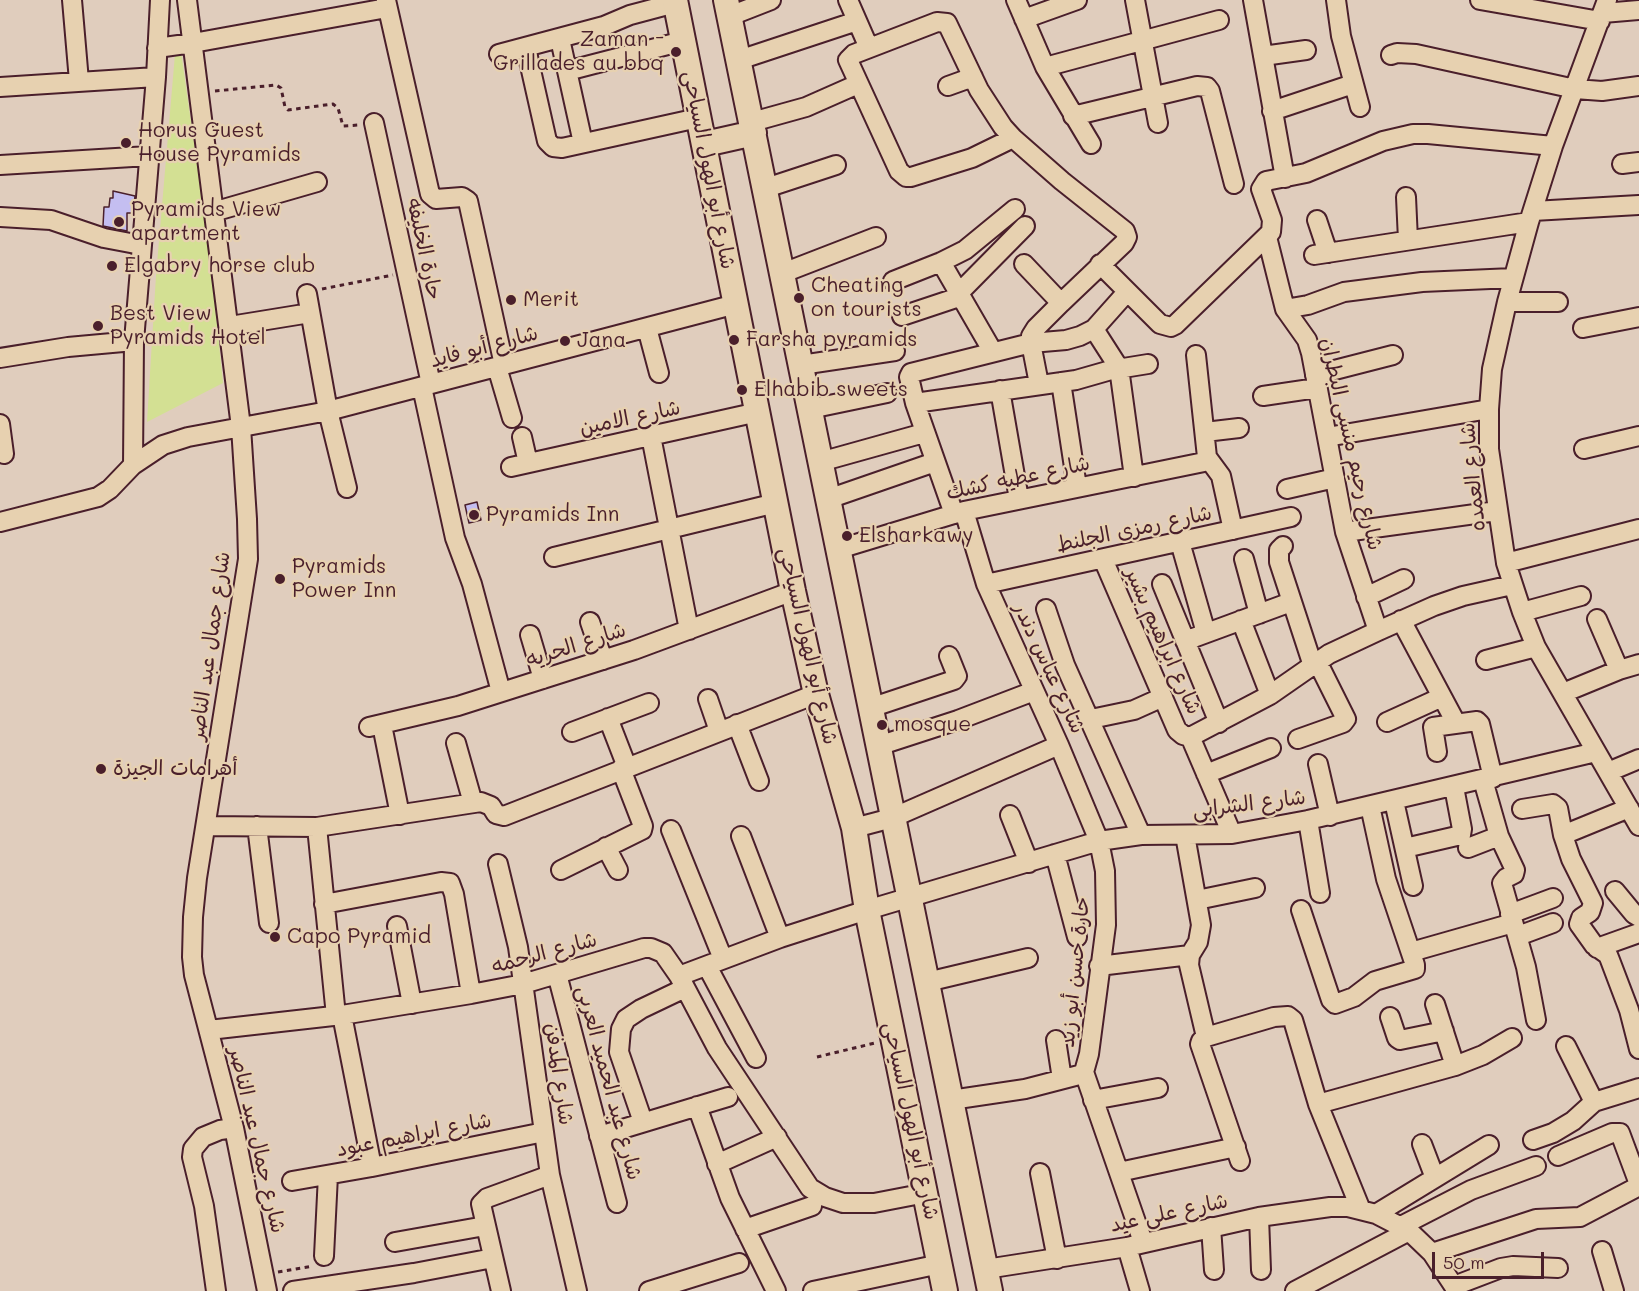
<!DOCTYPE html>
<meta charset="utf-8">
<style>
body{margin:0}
#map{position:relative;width:1639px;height:1291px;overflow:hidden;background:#e0cdbd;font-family:Mali,sans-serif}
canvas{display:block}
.scale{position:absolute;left:1432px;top:1252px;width:112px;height:27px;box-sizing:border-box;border:3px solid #4a1f2b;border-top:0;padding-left:8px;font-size:18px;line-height:21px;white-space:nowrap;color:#4a1f2b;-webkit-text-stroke:4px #e7d1b0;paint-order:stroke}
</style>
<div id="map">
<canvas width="1639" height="1291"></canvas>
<div class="scale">50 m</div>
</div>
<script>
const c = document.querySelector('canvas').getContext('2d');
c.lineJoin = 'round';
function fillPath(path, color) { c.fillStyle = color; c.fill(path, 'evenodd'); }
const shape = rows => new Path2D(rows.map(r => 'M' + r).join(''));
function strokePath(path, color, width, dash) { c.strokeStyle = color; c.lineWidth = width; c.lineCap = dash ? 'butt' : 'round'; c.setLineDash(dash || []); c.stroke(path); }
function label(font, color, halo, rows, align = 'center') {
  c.font = font + ' Mali,"Playpen Sans Arabic",sans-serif'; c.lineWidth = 4.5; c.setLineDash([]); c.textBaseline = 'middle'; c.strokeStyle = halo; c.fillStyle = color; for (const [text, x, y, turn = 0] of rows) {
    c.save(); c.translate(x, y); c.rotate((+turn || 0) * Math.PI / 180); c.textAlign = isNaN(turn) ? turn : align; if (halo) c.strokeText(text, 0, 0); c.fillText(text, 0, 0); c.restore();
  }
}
const green = shape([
 [181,52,209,247,223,383,147,422,156,276,175,54]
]);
const building = shape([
 [113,191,135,196,133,213,127,213,127,231,103,226,104,207,109,207,110,198,113,198,113,191],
 [477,502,481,520,469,523,465,505,477,502]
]);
const path = shape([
 [215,91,276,85,281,88,285,107,288,110,333,104,338,108,343,126,359,125],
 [322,289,393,275],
 [817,1057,875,1043],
 [278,1272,313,1266]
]);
const street = shape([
 [72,0,79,81],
 [187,0,241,427,247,519,248,559,197,878,193,917,192,957,194,975,234,1128,267,1291],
 [386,0,430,194,436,199,462,197,468,201,504,365],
 [848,0,869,48],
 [1016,0,1045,67,1091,144],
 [1135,0,1158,123],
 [1253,0,1285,178],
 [1336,0,1341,36,1360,107],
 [1480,0,1600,21],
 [1607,0,1553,146,1529,222,1507,302,1492,369,1489,409,1489,449,1506,563,1522,612,1536,647,1639,826],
 [1603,13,1639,10],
 [730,16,771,0],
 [1024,19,1077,0],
 [560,39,583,143],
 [157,48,193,43,387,8],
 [526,48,547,141,553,147,562,148,698,118],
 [499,54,604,26,630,15,675,3],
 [1391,55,1397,53,1416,54,1575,89,1602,91,1639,86],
 [1263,56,1306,50],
 [739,60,857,21],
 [1045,67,1219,20],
 [567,71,683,41],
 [948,86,973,77],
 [0,87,156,77],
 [1272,111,1353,84],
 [1073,116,1197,86,1207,87,1210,91,1234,184],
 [752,122,806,107,858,84],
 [374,123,431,384],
 [1013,138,972,158,911,177,906,177,899,171,848,60,854,54,937,22,947,23,979,90,1003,127,1013,138,1062,181,1125,231,1127,237,1124,243,1061,303,1036,328,1031,336,1031,343,1039,384],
 [1622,164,1639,162],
 [0,165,149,156],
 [766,188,836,165],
 [1406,197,1408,240],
 [1533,211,1639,205],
 [213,212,317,182],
 [0,217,51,220,104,238,141,245],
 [1317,220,1328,253],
 [1267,237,1285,309,1307,340,1311,353,1345,532,1378,631],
 [1314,255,1529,222],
 [941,262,993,352],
 [1024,264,1061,303],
 [1100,264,1160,324,1171,327,1175,325,1271,232,1272,220,1261,189,1266,181,1306,173,1383,141,1413,134,1428,134,1553,146],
 [783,273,876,237],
 [893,281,941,262,965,250,1015,209],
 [307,294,328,411,347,488],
 [1507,302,1558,302],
 [1285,309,1308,305,1344,292,1422,282,1513,278],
 [902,316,953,299,1025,226],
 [230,326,310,313],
 [647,328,659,373],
 [1583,328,1639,317],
 [1094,329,1119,368,1134,477],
 [1196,355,1207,457,1221,476,1233,530],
 [0,358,68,347,134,341],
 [801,365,895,351],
 [497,367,512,418],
 [1315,375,1393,355],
 [1061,382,1077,487],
 [422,387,455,538,472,584,501,692],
 [1000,390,1019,499],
 [1263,396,1317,388],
 [915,403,1076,380,1111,370,1148,364],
 [810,409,887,393],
 [0,424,4,454],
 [1205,432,1239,428],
 [651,436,689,630],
 [522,437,528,463],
 [1327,437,1489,409],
 [1584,449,1639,436],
 [820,462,924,433],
 [133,465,134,341,156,77,160,0],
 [511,467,758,412],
 [1287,489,1335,478],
 [828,499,935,462],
 [964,511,986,584,1059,745,1099,841,1105,871,1106,925,1089,1054,1084,1072],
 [954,514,915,403,909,377,911,373,1031,343,1066,340,1080,336,1094,329,1127,292],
 [0,522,98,497,110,489,133,465,163,445,188,437,328,411,736,304],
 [1345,532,1497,511],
 [1180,542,1206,633],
 [1283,546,1279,550,1279,562,1313,666],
 [839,549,964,511,1209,461],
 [554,557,776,503],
 [1103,559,1177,730,1183,735,1190,737,1192,741,1232,834],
 [1244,559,1259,614],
 [1506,563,1639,529],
 [986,584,1291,517],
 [1162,584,1219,723],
 [1366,597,1404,579],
 [1046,609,1065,665,1141,835],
 [1522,612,1581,596],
 [1597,619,1619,670],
 [1241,620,1270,695],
 [1401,620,1456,723],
 [590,622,603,660],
 [530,635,543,679],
 [1185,641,1291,602],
 [1486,660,1536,647],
 [1563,693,1619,670,1639,664],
 [708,699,719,731],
 [870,708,954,680,957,676,949,656],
 [608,718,627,767],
 [1091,719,1134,710,1163,697],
 [1387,722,1442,697],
 [737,724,759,781],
 [382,725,400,815],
 [369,727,458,706,634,650,793,591],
 [572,732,649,703],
 [1190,737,1270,695,1329,654,1378,631,1434,606,1463,596,1512,585],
 [1298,739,1343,723,1346,719,1318,663],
 [456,743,473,803],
 [878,746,958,720,1034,691],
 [1437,752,1433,727,1477,721,1480,724,1493,778],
 [1318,764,1330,816],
 [1608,772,1639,759],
 [1206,774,1271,748],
 [1483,780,1499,836,1515,870,1514,874,1506,878,1502,883,1526,967,1536,1020],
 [1394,801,1413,886],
 [1522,809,1553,804,1558,808,1563,835,1571,859,1593,903,1590,912,1581,918,1579,924,1594,945,1608,955,1610,960,1629,1010,1639,1049],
 [1010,815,1029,863],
 [1308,820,1320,893],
 [206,826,317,827,481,802,491,806,496,814,504,816,816,694],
 [257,826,269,923],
 [317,827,336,1016],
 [854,828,892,818,1059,745],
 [671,830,723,959],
 [1185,835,1201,925,1198,942,1190,955,1189,965,1206,1037],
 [1563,835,1629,808],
 [741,836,780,938],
 [606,847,618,870],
 [1405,848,1461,835,1462,829,1454,787],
 [1468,848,1499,836],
 [1055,854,1077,937],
 [498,864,518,947,550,1175,577,1291],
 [561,870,642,830,643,826,621,769],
 [1615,891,1634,914,1639,917],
 [1197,900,1255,888],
 [324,904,441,882,450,883,454,894,471,994],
 [1301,910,1331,1000,1335,1004,1354,997,1375,981,1415,969,1415,965,1386,879,1370,806],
 [1510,914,1553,898],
 [397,926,412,1004],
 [1518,936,1553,923],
 [1597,948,1639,933],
 [1411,952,1513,923],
 [707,966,756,1058],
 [1099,966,1190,955],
 [557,974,617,1203],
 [679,976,717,1048,810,1188,825,1197,843,1203,874,1203,926,1193],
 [927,982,1028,958],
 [1435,1004,1455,1066],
 [342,1015,372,1167],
 [1390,1017,1397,1038,1400,1040,1444,1031],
 [209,1030,342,1015,471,994,523,984,644,948,651,948,663,953,679,976,780,938,867,910,1099,841,1141,835,1232,834,1308,820,1596,752],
 [1056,1040,1062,1079],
 [1566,1046,1594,1102],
 [1084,1072,1143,1242],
 [951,1100,1025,1089,1079,1075,1084,1072],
 [1093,1100,1158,1088],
 [1318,1104,1455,1066,1483,1055,1512,1038],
 [697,1106,730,1198,776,1291],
 [643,1122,619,1052,621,1029,626,1019,641,1009,685,988],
 [599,1136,728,1097],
 [1533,1140,1553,1133,1573,1121,1594,1102,1639,1088],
 [1422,1144,1435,1178],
 [1558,1156,1612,1133,1620,1133,1639,1184],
 [1240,1161,1200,1044,1201,1041,1206,1037,1274,1017,1288,1016,1293,1020,1318,1104,1361,1210],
 [717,1164,777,1137],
 [1119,1172,1236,1147],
 [1040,1173,1057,1259],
 [292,1181,372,1167,544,1132],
 [1376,1214,1489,1145],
 [1259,1217,1261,1270],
 [1401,1226,1471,1190,1536,1166],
 [1211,1227,1214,1270],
 [745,1229,812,1206],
 [395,1242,485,1226],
 [1127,1247,1140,1291],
 [1602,1251,1614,1291],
 [1432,1253,1536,1219,1580,1217,1639,1186],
 [324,1256,328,1175],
 [986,1269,1127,1247,1259,1217,1330,1207,1348,1207,1376,1214,1409,1231,1432,1253,1457,1291],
 [1454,1286,1501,1268,1513,1266,1558,1268],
 [216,1291,204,1206,192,1157,193,1149,203,1137,220,1130,234,1128],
 [293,1291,414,1273,493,1258],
 [501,1291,481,1204,487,1198,550,1175],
 [649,1291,739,1263],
 [813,1291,940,1264],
 [1295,1291,1409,1231]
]);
const secondary = shape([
 [675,0,793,591,816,694,854,828,867,910,945,1291],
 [726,0,990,1291],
 [705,144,754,133]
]);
const markers = [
 [676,52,6,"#4a1f2b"],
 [126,143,6,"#4a1f2b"],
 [119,222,6,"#4a1f2b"],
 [112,266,6,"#4a1f2b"],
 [799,298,6,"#4a1f2b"],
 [511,300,6,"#4a1f2b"],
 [98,326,6,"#4a1f2b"],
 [734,340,6,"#4a1f2b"],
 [565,341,6,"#4a1f2b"],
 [742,390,6,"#4a1f2b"],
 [474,515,6,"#4a1f2b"],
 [847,536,6,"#4a1f2b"],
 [280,579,6,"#4a1f2b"],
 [882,725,6,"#4a1f2b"],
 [101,769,6,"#4a1f2b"],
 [275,937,6,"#4a1f2b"]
];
const poiNames = [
 ["Zaman -",664,40,"right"],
 ["Grillades au bbq",664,64,"right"],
 ["Horus Guest",138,131],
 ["House Pyramids",138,155],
 ["Pyramids View",131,210],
 ["apartment",131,234],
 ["Elgabry horse club",124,266],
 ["Cheating",811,286],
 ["on tourists",811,310],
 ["Merit",523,300],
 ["Best View",110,314],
 ["Pyramids Hotel",110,338],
 ["Farsha pyramids",746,340],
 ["Jana",577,341],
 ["Elhabib sweets",754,390],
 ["Pyramids Inn",486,515],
 ["Elsharkawy",859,536],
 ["Pyramids",292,567],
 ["Power Inn",292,591],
 ["mosque",894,725],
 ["أهرامات الجيزة",113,769],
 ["Capo Pyramid",287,937]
];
const streetNames = [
 ["شارع أبو الهول السياحى",709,170,79],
 ["حارة الخليفه",424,249,78],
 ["شارع أبو فايد",484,347,-15],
 ["شارع الامين",630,418,-12],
 ["شارع رحيم منسى البطران",1351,444,77],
 ["شارع العمده",1473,477,-96],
 ["شارع عطيه كشك",1018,478,-12],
 ["شارع رمزى الجلنط",1134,529,-12],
 ["شارع ابراهيم بشير",1163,641,66],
 ["شارع الحريه",576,645,-18],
 ["شارع جمال عبد الناصر",210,646,-82],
 ["شارع أبو الهول السياحى",808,646,77],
 ["شارع عباس دندر",1049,668,65],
 ["شارع الشرابى",1249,804,-7],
 ["شارع الرحمه",544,953,-15],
 ["حارة حسن أبو زيد",1075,972,-84],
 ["شارع المدفن",559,1074,82],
 ["شارع عبد الحميد العربى",609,1083,75],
 ["شارع أبو الهول السياحى",911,1121,78],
 ["شارع ابراهيم عبود",414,1135,-11],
 ["شارع جمال عبد الناصر",257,1140,77],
 ["شارع على عيد",1169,1213,-12]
];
fillPath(green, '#d3e093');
fillPath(building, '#c4bef1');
strokePath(building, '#4a1f2b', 1.5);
strokePath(street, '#4a1f2b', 22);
strokePath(secondary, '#4a1f2b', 28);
strokePath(path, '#4a1f2b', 3, [4.5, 4.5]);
strokePath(street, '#e7d1b0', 18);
strokePath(secondary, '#e7d1b0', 24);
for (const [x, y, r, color] of markers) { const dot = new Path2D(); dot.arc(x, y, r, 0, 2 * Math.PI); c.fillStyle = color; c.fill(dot); strokePath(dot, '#e7d1b0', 2); }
label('21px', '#4a1f2b', '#e7d1b0', poiNames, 'left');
label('21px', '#4a1f2b', '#e7d1b0', streetNames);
</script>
